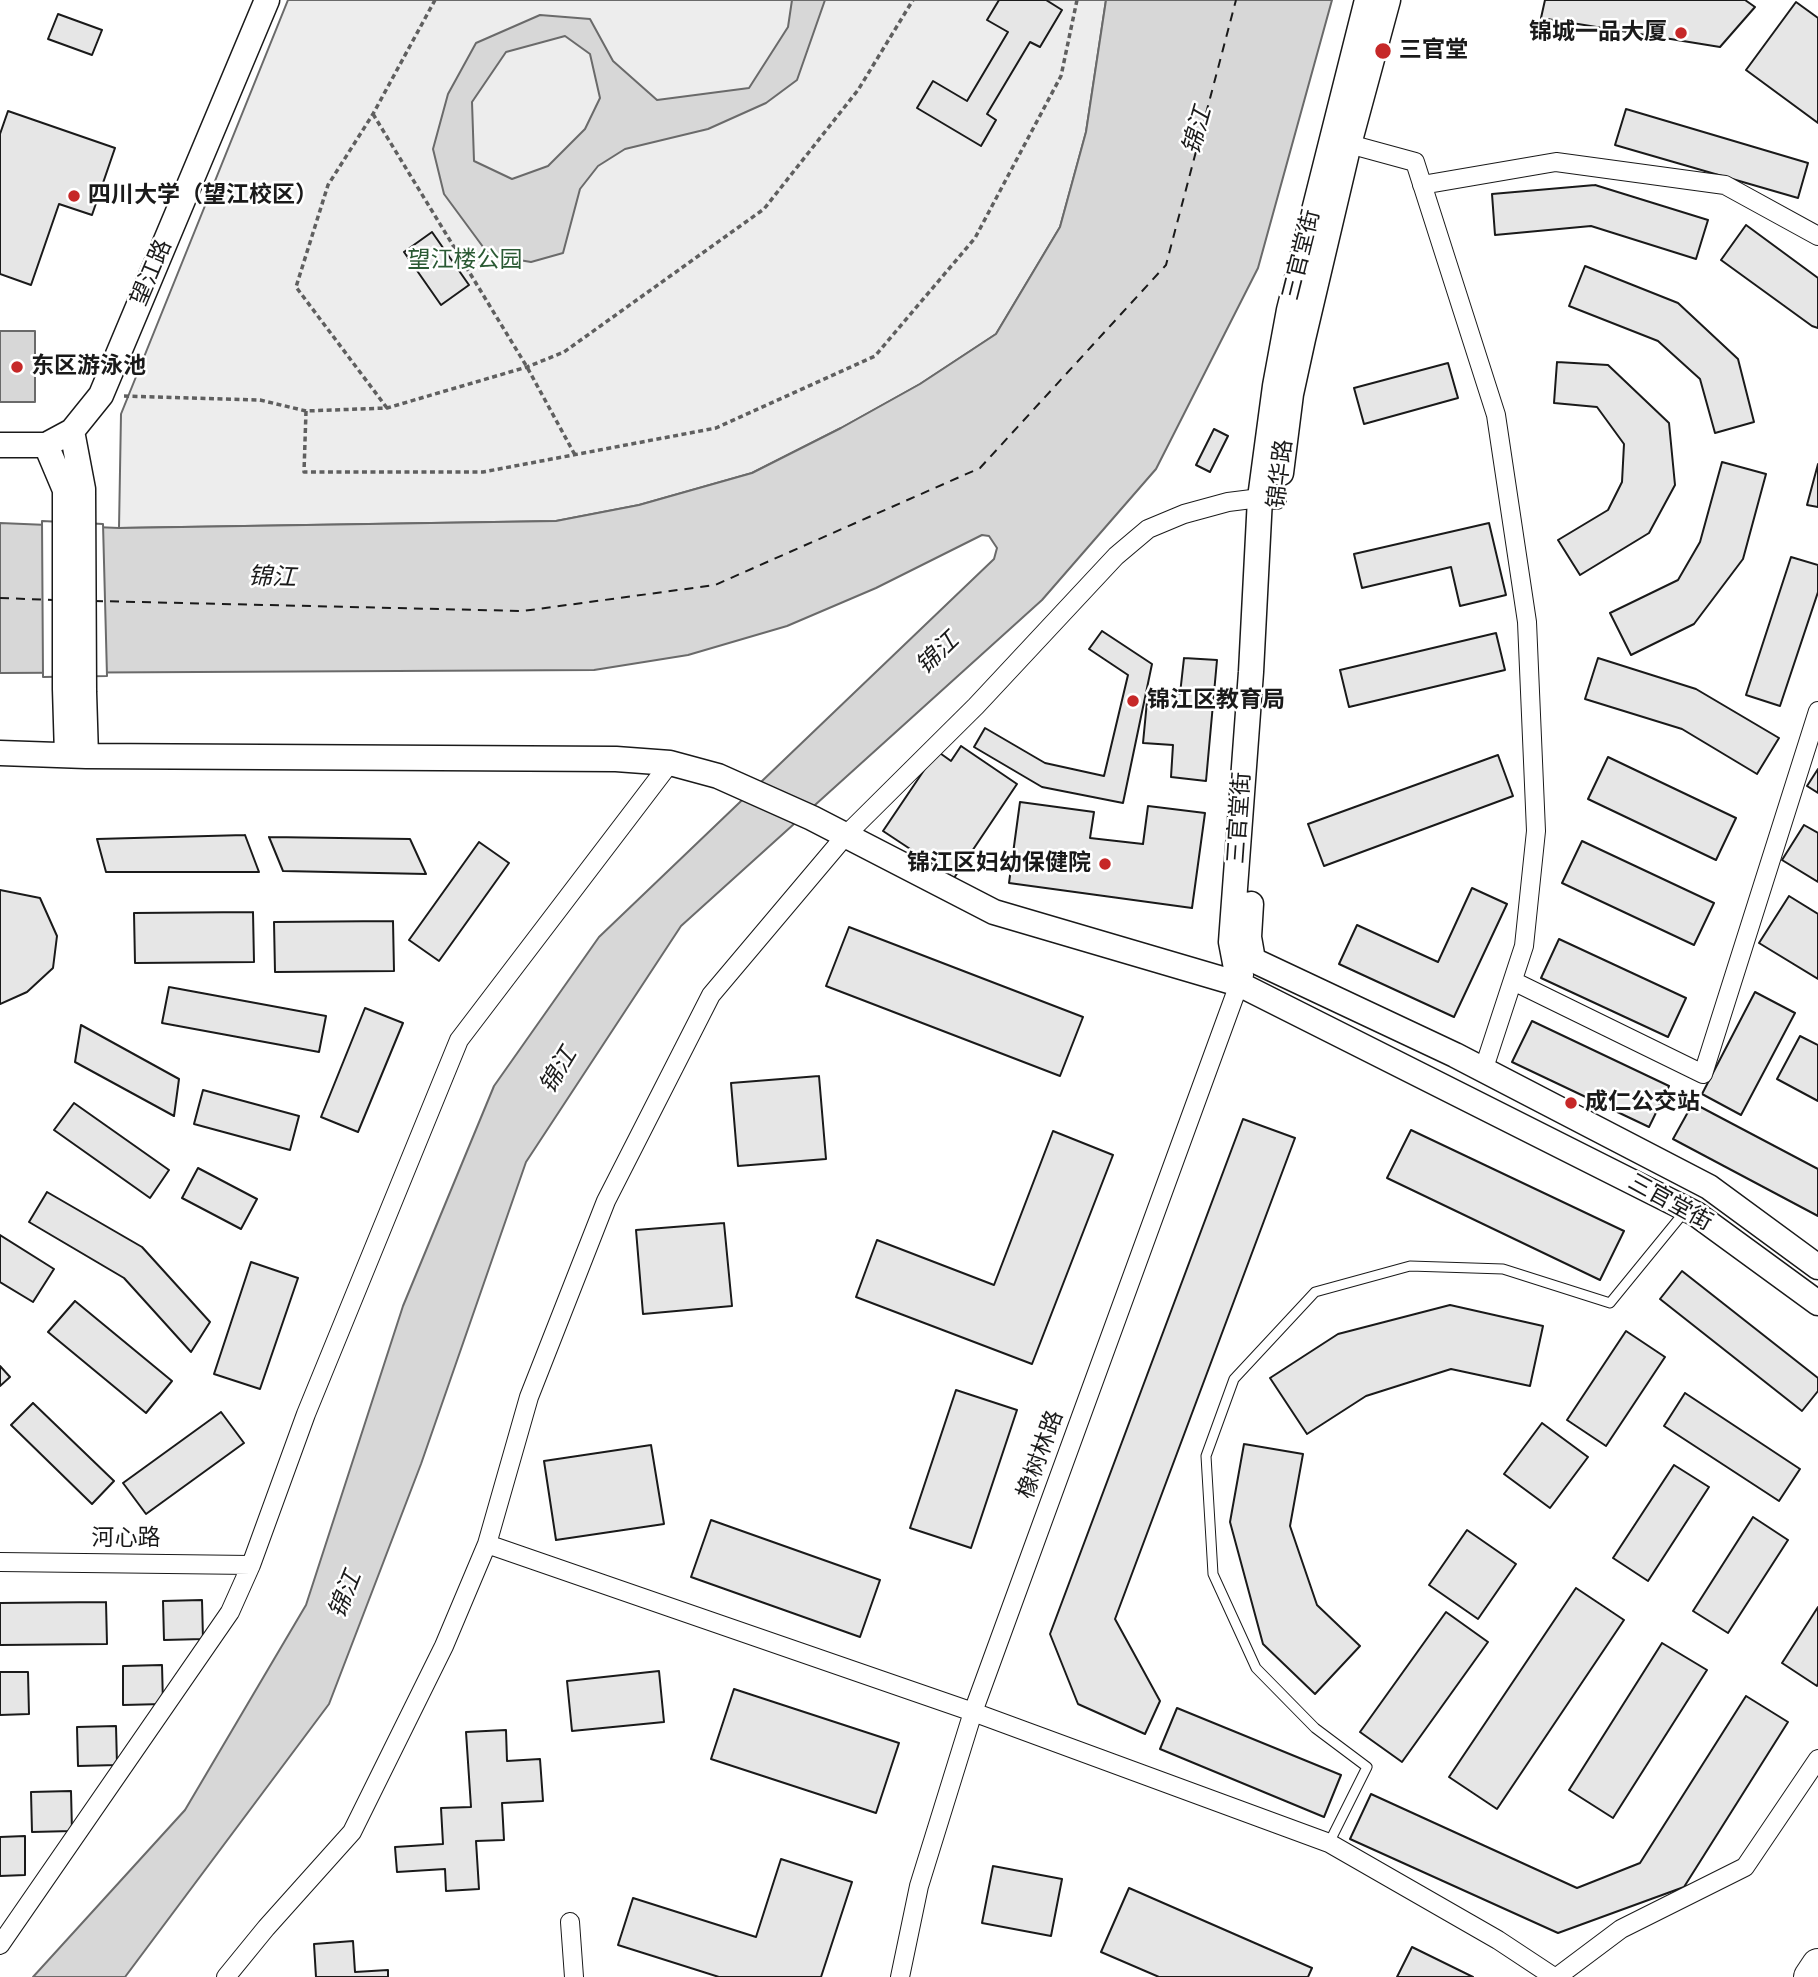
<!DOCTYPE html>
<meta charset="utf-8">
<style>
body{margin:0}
canvas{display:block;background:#fff}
</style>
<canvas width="1818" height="1977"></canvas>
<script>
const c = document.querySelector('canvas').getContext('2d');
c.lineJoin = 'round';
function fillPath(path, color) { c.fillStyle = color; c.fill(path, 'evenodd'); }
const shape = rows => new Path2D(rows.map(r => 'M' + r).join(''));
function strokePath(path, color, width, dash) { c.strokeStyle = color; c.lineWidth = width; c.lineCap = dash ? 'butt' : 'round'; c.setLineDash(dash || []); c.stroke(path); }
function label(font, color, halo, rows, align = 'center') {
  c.font = font + ' "Space Grotesk","Noto Sans SC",sans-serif'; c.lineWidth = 5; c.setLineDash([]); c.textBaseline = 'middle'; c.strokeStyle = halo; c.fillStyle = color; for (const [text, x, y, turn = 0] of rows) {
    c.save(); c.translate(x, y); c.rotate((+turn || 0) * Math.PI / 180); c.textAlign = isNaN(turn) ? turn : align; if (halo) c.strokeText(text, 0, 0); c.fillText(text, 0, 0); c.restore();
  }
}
const built = shape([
 [288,0,1106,0,1086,132,1060,227,996,334,920,384,841,428,752,473,639,505,556,521,119,528,121,414,288,0]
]);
const water = shape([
 [792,0,825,0,797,80,766,103,708,129,625,149,598,166,580,189,563,253,531,262,489,255,444,194,433,149,448,94,476,43,540,15,590,19,613,61,657,100,749,88,788,27,792,0],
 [565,36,590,54,600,98,585,129,548,166,512,179,474,161,472,102,506,52,565,36],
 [1106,0,1332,0,1258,268,1156,469,1042,600,681,926,526,1162,421,1464,329,1704,125,1977,33,1977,185,1810,306,1605,403,1306,494,1086,599,937,994,559,997,548,989,536,982,535,876,588,787,626,688,655,594,670,0,673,0,523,119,528,556,521,639,505,752,473,841,428,920,384,996,334,1060,227,1086,132,1106,0],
 [0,331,35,331,35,402,0,402,0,331]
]);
const pier = shape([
 [42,521,103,524,107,676,43,677,42,521]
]);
const ferry = shape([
 [0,598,53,600],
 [94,601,523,611,715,585,980,468,1166,265,1236,0]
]);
const building = shape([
 [999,0,1046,0,1062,10,1040,47,1030,42,987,114,996,120,981,146,917,108,933,81,967,101,1008,32,987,20,999,0],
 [1545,0,1745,0,1755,7,1720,47,1541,18,1545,0],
 [1796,2,1818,18,1818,123,1746,70,1796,2],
 [58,14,102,30,92,55,48,39,58,14],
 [1626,109,1808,163,1798,198,1615,145,1626,109],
 [8,111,115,148,92,215,59,204,31,285,0,274,0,134,8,111],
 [1595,185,1708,220,1696,259,1591,226,1495,235,1492,194,1595,185],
 [1746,225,1818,278,1818,328,1812,326,1721,260,1746,225],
 [432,232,469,285,441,305,404,252,432,232],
 [1585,266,1678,303,1738,359,1754,422,1715,433,1700,379,1658,341,1569,306,1585,266],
 [1557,362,1608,365,1669,423,1675,485,1649,533,1580,575,1558,540,1608,510,1622,482,1624,444,1597,407,1554,403,1557,362],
 [1448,363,1458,398,1364,424,1354,388,1448,363],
 [1214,429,1228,436,1210,472,1196,465,1214,429],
 [1722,462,1766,474,1743,559,1694,624,1631,655,1610,613,1678,580,1700,542,1722,462],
 [1818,464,1818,507,1807,505,1818,464],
 [1489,523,1506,595,1460,606,1451,567,1362,588,1354,554,1489,523],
 [1791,557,1818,565,1818,592,1780,706,1746,695,1791,557],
 [1102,631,1152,664,1123,803,1042,787,974,747,985,728,1045,763,1104,776,1128,675,1089,649,1102,631],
 [1496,633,1505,670,1349,707,1340,670,1496,633],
 [1184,658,1217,660,1206,781,1171,777,1173,745,1143,743,1148,691,1180,694,1184,658],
 [1598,658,1696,689,1779,738,1757,774,1682,729,1585,699,1598,658],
 [961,746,1017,784,954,878,883,831,937,751,951,761,961,746],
 [1498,755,1513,796,1324,866,1308,824,1498,755],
 [1608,757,1736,818,1716,860,1588,799,1608,757],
 [1818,769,1818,793,1807,786,1818,769],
 [1020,802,1094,812,1090,838,1143,844,1148,806,1205,813,1192,908,1009,883,1020,802],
 [1804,825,1818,833,1818,882,1782,860,1804,825],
 [245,835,259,872,106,872,97,839,245,835],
 [269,837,410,839,426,874,283,871,269,837],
 [1582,841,1714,903,1694,945,1562,883,1582,841],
 [479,842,509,863,439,961,409,940,479,842],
 [1472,888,1507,904,1454,1017,1339,964,1357,925,1438,962,1472,888],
 [0,890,40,898,57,936,53,968,27,992,0,1004,0,890],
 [1789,896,1818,914,1818,979,1759,943,1789,896],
 [253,912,254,962,135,963,134,913,253,912],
 [393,921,394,971,275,972,274,922,393,921],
 [849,927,1083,1017,1060,1076,826,986,849,927],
 [1559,939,1686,998,1668,1037,1541,978,1559,939],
 [169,987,326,1016,319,1052,162,1023,169,987],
 [1755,992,1795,1013,1741,1115,1702,1094,1755,992],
 [365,1008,403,1023,358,1132,321,1117,365,1008],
 [1532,1021,1669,1086,1649,1127,1512,1062,1532,1021],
 [81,1025,179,1079,174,1116,75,1062,81,1025],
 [1800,1036,1818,1045,1818,1101,1777,1079,1800,1036],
 [819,1076,826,1159,738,1166,731,1083,819,1076],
 [203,1090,299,1116,290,1150,194,1124,203,1090],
 [74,1103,169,1170,150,1198,54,1130,74,1103],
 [1693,1103,1818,1169,1818,1216,1673,1139,1693,1103],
 [1243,1119,1295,1138,1115,1619,1160,1701,1145,1734,1078,1704,1050,1634,1243,1119],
 [1411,1130,1624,1231,1600,1280,1387,1178,1411,1130],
 [1053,1131,1113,1155,1032,1364,856,1297,877,1240,994,1285,1053,1131],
 [198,1168,257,1199,241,1229,182,1198,198,1168],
 [47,1192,142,1247,210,1322,191,1352,124,1278,29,1222,47,1192],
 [724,1223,732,1306,643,1314,636,1230,724,1223],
 [0,1235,54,1269,33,1302,0,1282,0,1235],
 [251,1262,298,1278,260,1389,214,1374,251,1262],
 [1682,1271,1818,1378,1818,1391,1802,1411,1660,1299,1682,1271],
 [75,1301,172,1381,146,1413,48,1332,75,1301],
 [1450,1305,1543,1326,1530,1386,1451,1369,1366,1396,1307,1434,1270,1378,1338,1334,1450,1305],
 [1626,1331,1665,1357,1606,1446,1567,1420,1626,1331],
 [0,1366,10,1377,0,1386,0,1366],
 [956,1390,1017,1410,971,1548,910,1528,956,1390],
 [1685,1393,1800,1469,1779,1501,1664,1426,1685,1393],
 [33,1403,114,1481,92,1504,11,1425,33,1403],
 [221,1412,244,1443,146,1514,123,1483,221,1412],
 [1542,1423,1588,1457,1550,1508,1504,1474,1542,1423],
 [1244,1444,1303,1454,1290,1526,1317,1605,1360,1646,1315,1694,1263,1644,1230,1522,1244,1444],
 [651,1445,664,1524,556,1540,544,1461,651,1445],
 [1674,1465,1709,1487,1648,1581,1613,1558,1674,1465],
 [1753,1517,1788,1540,1728,1633,1693,1611,1753,1517],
 [711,1520,880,1580,860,1637,691,1577,711,1520],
 [1467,1530,1516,1564,1478,1619,1429,1585,1467,1530],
 [1576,1588,1624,1620,1497,1809,1449,1777,1576,1588],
 [202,1600,203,1639,164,1640,163,1601,202,1600],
 [106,1602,107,1644,0,1645,0,1603,106,1602],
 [1818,1607,1818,1683,1817,1686,1782,1663,1818,1607],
 [1446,1612,1488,1642,1402,1762,1360,1732,1446,1612],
 [1662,1643,1707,1670,1613,1818,1569,1790,1662,1643],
 [162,1665,163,1704,123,1705,123,1666,162,1665],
 [659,1671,664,1722,572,1731,567,1681,659,1671],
 [0,1672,28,1672,29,1714,0,1715,0,1672],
 [734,1689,899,1743,876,1813,711,1759,734,1689],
 [1746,1696,1788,1722,1684,1887,1558,1933,1350,1839,1371,1794,1577,1888,1640,1863,1746,1696],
 [1177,1708,1341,1775,1324,1817,1160,1749,1177,1708],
 [116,1726,117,1765,78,1766,77,1727,116,1726],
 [506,1730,507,1761,540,1759,543,1801,502,1803,504,1840,476,1841,479,1889,446,1891,445,1869,397,1872,395,1847,443,1844,441,1808,471,1807,466,1732,506,1730],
 [71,1791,72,1831,32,1832,31,1792,71,1791],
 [25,1836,25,1875,0,1876,0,1837,25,1836],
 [781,1859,852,1882,821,1977,719,1977,618,1945,633,1898,756,1937,781,1859],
 [993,1866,1062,1879,1051,1936,982,1923,993,1866],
 [1129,1888,1312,1968,1308,1977,1159,1977,1101,1952,1129,1888],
 [353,1941,355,1972,388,1970,388,1977,316,1977,314,1944,353,1941],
 [1412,1947,1473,1977,1397,1977,1412,1947]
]);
const path = shape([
 [373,114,527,367,575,455],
 [124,396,260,400,306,411,387,408,527,367,564,352,764,209,858,90,913,0],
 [387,408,296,287,328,185,373,114,435,0],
 [306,411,304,472,483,472,716,428,875,356,975,238,1061,76,1077,0]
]);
const lane = shape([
 [1329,1843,1367,1767,1315,1728,1256,1668,1213,1574,1206,1456,1234,1379,1315,1292,1410,1266,1503,1269,1610,1303,1686,1210]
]);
const street = shape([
 [1349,144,1415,162,1496,415,1527,622,1536,831,1524,946,1483,1071],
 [1422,185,1556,162,1725,185,1818,236],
 [1513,981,1703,1074,1818,711],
 [487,1544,973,1712,1329,1843,1498,1940,1554,1977],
 [0,1562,251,1565],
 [570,1922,574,1977],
 [0,1945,230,1612,251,1565,306,1414,459,1040,670,763],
 [226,1977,266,1928,352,1832,444,1646,487,1544,529,1397,606,1201,711,995,846,835,976,706,1116,556,1148,529,1184,514,1228,502,1260,498,1277,500],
 [900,1977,919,1886,973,1712,1239,984,1244,975],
 [1557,1977,1621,1929,1745,1867,1818,1759]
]);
const secondary = shape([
 [1367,0,1289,310,1275,386,1260,498,1251,672,1231,942,1239,984,1696,1214,1818,1303],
 [72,431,83,489,84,692,86,756],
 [0,445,46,445,72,431,101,395,267,0],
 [46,445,65,490,65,689,67,755],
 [1281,473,1291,394,1303,339,1349,144,1388,0],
 [0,753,86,756,616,759,670,763,718,776,812,818,994,912,1239,984],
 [1251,904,1249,937,1253,960,1455,1055,1709,1187,1818,1267]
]);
const highway = shape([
 [1810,1977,1818,1965]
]);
const markers = [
 [1681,33,7,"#c62828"],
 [1383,51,9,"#c62828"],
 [74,196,7,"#c62828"],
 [17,367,7,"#c62828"],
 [1133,701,7,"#c62828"],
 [1105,864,7,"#c62828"],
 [1571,1103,7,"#c62828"]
];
const poiNames = [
 ["锦城一品大厦",1667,33,"right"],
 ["三官堂",1399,51],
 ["四川大学（望江校区）",88,196],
 ["东区游泳池",31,367],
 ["锦江区教育局",1147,701],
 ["锦江区妇幼保健院",1091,864,"right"],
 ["成仁公交站",1585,1103]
];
const streetNames = [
 ["三官堂街",1302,255,-76],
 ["望江路",152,273,-67],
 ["锦华路",1281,474,-83],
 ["三官堂街",1240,818,-86],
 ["三官堂街",1670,1203,29],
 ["橡树林路",1041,1455,-70],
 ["河心路",126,1539]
];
const parkNames = [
 ["望江楼公园",465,261]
];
const waterNames = [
 ["锦江",1198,131,-74],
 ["锦江",272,578,2],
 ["锦江",938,654,-44],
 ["锦江",559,1071,-59],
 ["锦江",346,1595,-68]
];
fillPath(built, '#ededed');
strokePath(built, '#6a6a6a', 2);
fillPath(water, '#d7d7d7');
strokePath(water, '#6a6a6a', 2);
fillPath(pier, '#fff');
strokePath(pier, '#6a6a6a', 2);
strokePath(ferry, '#1a1a1a', 2, [9, 7]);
fillPath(building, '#e6e6e6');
strokePath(building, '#1a1a1a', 2);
strokePath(lane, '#1a1a1a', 11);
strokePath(street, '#1a1a1a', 20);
strokePath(secondary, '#1a1a1a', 27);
strokePath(highway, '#1a1a1a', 34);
strokePath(path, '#5f5f5f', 3.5, [5, 3.5]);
strokePath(lane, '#fff', 9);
strokePath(street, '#fff', 18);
strokePath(secondary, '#fff', 24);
strokePath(highway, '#fff', 32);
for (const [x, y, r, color] of markers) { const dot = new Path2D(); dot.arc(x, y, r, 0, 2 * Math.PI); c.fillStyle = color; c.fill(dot); strokePath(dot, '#fff', 2.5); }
label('bold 23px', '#1a1a1a', '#fff', poiNames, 'left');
label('23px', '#1a1a1a', '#fff', streetNames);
label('23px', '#2b5a34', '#fff', parkNames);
label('italic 24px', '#1a1a1a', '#fff', waterNames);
</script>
